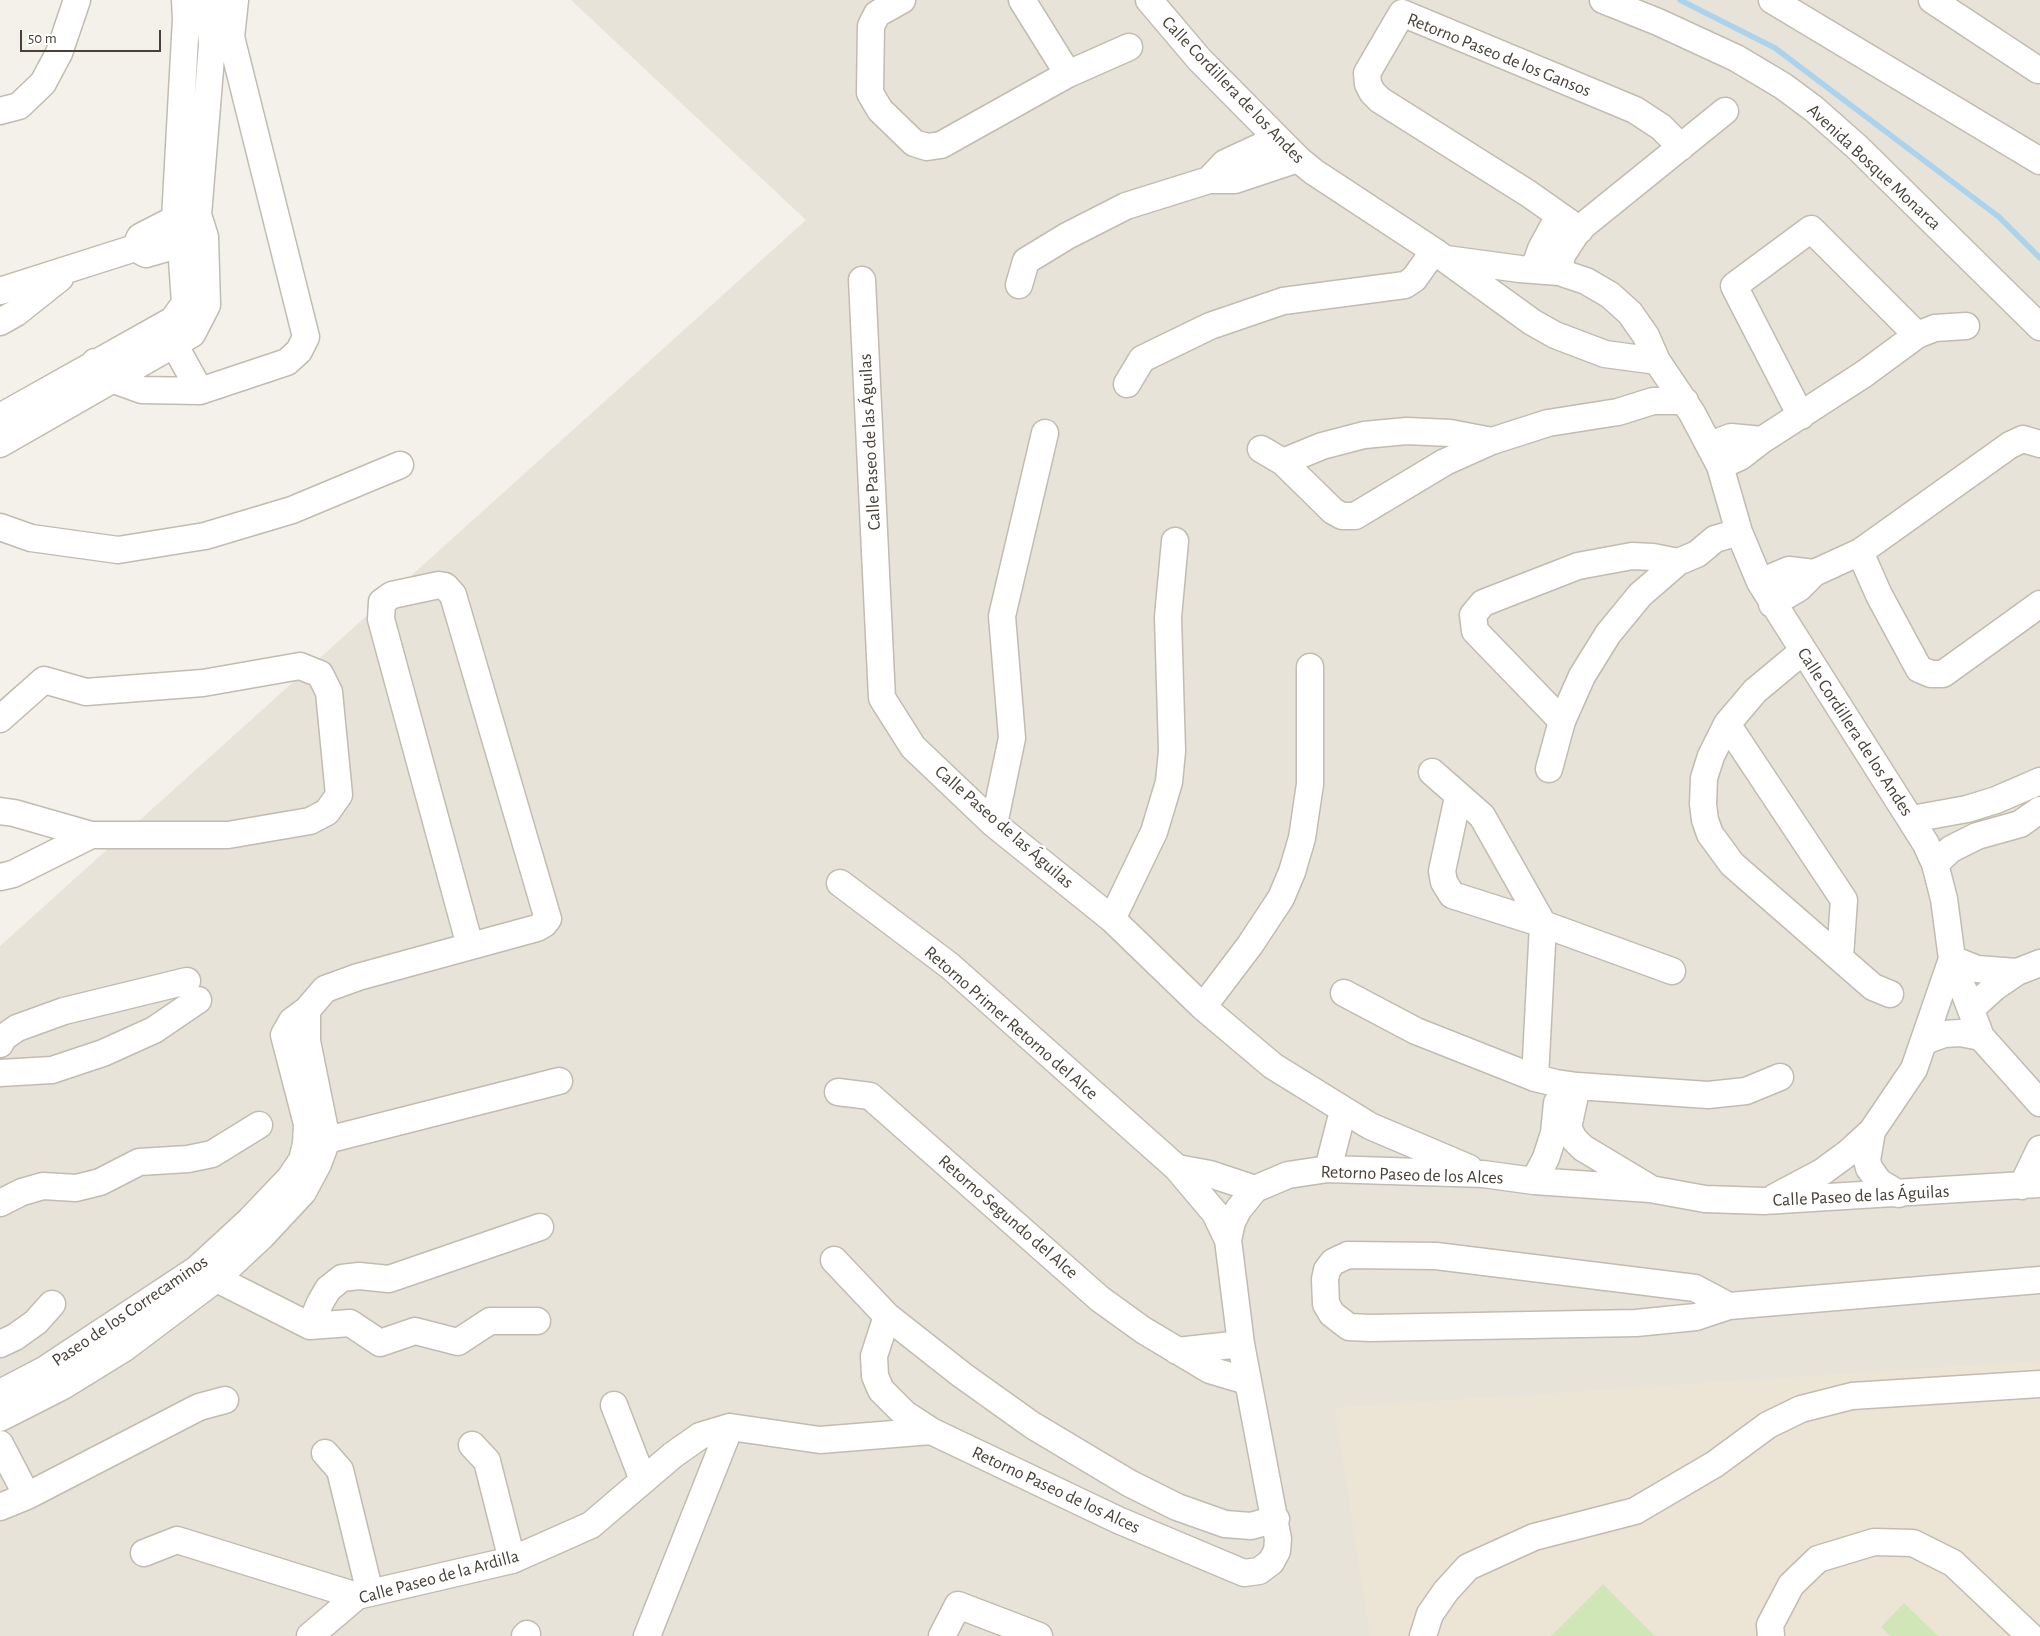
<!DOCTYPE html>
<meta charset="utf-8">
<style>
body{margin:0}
#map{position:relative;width:2040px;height:1636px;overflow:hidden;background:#f4f1ea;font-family:"Alegreya Sans",sans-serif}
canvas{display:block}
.scale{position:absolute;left:20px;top:30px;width:141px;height:22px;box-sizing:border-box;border:2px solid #484139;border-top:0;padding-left:6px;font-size:15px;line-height:18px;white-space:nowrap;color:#484139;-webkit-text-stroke:4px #fff;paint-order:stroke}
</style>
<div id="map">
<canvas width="2040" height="1636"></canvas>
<div class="scale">50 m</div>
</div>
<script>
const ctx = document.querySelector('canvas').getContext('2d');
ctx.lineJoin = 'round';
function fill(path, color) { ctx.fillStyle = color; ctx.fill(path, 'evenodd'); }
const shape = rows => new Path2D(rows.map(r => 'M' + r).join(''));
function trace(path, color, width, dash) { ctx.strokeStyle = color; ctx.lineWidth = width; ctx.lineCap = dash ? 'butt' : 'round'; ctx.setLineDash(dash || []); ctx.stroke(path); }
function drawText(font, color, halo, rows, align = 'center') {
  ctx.font = font + ' "Alegreya Sans",sans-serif'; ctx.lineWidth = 5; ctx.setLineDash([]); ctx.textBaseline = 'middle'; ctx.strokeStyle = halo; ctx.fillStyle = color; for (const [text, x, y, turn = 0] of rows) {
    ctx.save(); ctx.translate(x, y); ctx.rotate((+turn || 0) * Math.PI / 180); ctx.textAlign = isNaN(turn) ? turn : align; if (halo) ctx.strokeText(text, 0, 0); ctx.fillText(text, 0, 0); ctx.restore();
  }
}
fill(shape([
 [571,0,2040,0,2040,1636,0,1636,0,946,806,220]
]), '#e8e3d9');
fill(shape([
 [2040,1361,2040,1636,1370,1636,1335,1408]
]), '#ece5d5');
fill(shape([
 [1603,1584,1655,1636,1551,1636],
 [1904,1603,1938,1636,1890,1636,1881,1627]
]), '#d1e6b6');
trace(shape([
 [1680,0,1775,48,1999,217,2040,258]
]), '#abd3ed', 5.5);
const minor = shape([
 [902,0,877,14,871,26,870,93,880,110,914,143,927,147,941,145,1068,74,1129,47],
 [1022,0,1068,74],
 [1149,0,1199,59,1298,159,1314,172,1434,251,1532,322,1555,335,1605,354,1657,361],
 [1603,0,1658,22,1736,58,1783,86,1814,109,1857,147,2040,327],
 [1772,0,2040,161],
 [1932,0,2038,70],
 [0,111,19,106,43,83,59,53,77,0],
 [1209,180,1225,163,1277,139],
 [1580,230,1529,194,1380,100,1372,92,1368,84,1367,73,1402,13,1635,110,1661,127,1681,147],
 [135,248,146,254,198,239],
 [1446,259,1520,269,1559,272,1586,281,1610,295,1630,313,1646,336,1657,361,1692,413,1720,466,1739,532,1760,582,1926,844,1935,864,1944,899,1952,959,1981,1037,2040,1103],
 [1534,269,1541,249,1559,216],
 [1559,272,1562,255,1579,229,1725,111],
 [862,280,882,698,913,747,994,824,1112,919,1203,1007,1273,1066,1370,1126,1469,1168],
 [1019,285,1026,261,1067,236,1126,206,1209,180,1235,180,1298,159],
 [0,291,135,248,140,237,175,219,191,216],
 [0,322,16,313,60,278],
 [165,328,200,391],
 [95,362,114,380,142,390,200,391,287,362,299,351,306,337,231,37,235,0],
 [1127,384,1142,359,1210,326,1283,301,1405,285,1414,279,1434,251],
 [1801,416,1734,286,1811,229,1917,335],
 [0,417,173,320,185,303,181,245,175,219,186,19,185,0],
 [0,444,192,334,207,305,205,237,198,215,212,45,209,0],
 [1710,445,1731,437,1762,440],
 [1261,449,1283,462,1333,511,1342,516,1355,516,1445,462,1492,441,1548,423,1618,412,1653,401,1685,401],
 [1283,462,1322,446,1364,435,1407,431,1450,433,1492,441],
 [1720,466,1740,457,1762,440,1864,374,1917,335,1935,328,1966,326],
 [0,527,31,538,118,550,205,536,292,510,400,465],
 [1860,552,1879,595,1919,669,1931,674,1943,674,2040,604],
 [1760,582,1789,570,1814,573],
 [1772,604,1799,588,1814,573,1860,552,2010,445,2023,439,2040,444],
 [1803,651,1755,691,1727,724,1711,756,1704,778,1703,804,1705,820,1710,834,1732,864,1873,987,1890,994],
 [0,719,44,680,86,692,203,683,300,666,320,674,329,692,339,795,327,812,310,821,228,835,91,835,13,874,0,877],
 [1562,721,1475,631,1473,615,1483,603,1578,566,1632,556,1653,557,1678,562],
 [1727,724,1844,900,1840,957],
 [1549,769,1562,721,1582,676,1608,634,1640,595,1678,562,1697,554,1715,539,1739,532],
 [1432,772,1482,816,1543,924,1535,1078],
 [1458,797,1442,871,1444,882,1452,895,1543,924,1672,971],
 [0,811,14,813,91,835],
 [1912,819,1967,809,1996,800,2040,781],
 [994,824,1012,738,1002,616,1045,433],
 [1935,864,1951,849,1977,836,2020,824,2040,810],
 [840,883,950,966,1177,1168,1215,1213,1228,1240],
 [1112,919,1154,832,1169,782,1172,751,1168,617,1175,541],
 [1952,959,1977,969,2017,972],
 [1344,993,1416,1031,1535,1078,1556,1083,1577,1086,1708,1095,1746,1091,1780,1077],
 [1203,1007,1250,945,1281,898,1292,872,1302,838,1310,784,1310,667],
 [1972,1008,1995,987,2017,972,2040,963],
 [1925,1041,1944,1034,1960,1033,1981,1037],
 [0,1044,4,1037,17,1028,64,1011,187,981],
 [0,1073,52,1070,103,1053,154,1030,198,1000],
 [1577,1086,1568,1128,1574,1139,1583,1148,1648,1187],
 [838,1092,870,1096,1100,1299,1143,1330,1210,1370,1247,1381],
 [1872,1131,1867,1160,1869,1168,1879,1182,1899,1194],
 [327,1140,559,1081],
 [1177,1168,1210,1174,1255,1189],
 [1328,1169,1343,1111],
 [1534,1181,1546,1158,1554,1133,1557,1103],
 [2022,1186,2040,1149],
 [1775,1197,1822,1172,1848,1153,1872,1131,1914,1069,1952,959],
 [0,1203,22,1192,43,1186,76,1188,100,1182,139,1162,188,1159,212,1154,259,1125],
 [834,1260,887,1316,962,1375,1032,1425,1129,1483,1177,1507,1225,1524,1251,1526,1276,1519],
 [201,1271,310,1326,350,1323,380,1343,415,1331,458,1342,490,1321,537,1321],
 [1729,1306,1695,1288,1436,1256,1348,1255,1333,1262,1327,1270,1325,1279,1326,1304,1332,1314,1349,1327,1370,1328,1636,1323,1696,1317,1729,1306,2040,1280],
 [887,1316,874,1356,875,1376,881,1390,905,1414,931,1431,1118,1520,1244,1573,1259,1571,1271,1562,1277,1551,1278,1539,1241,1344,1228,1240,1232,1222,1238,1210,1255,1189,1288,1175,1328,1169,1483,1174,1534,1181,1650,1189,1705,1199,1764,1201,2040,1184],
 [310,1326,320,1303,328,1289,342,1278,359,1276,389,1279,540,1227],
 [0,1344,15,1337,36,1322,52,1304],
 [1177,1351,1241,1344],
 [0,1393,44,1370,197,1269,249,1221,290,1178,302,1160,306,1144,307,1124,284,1035,292,1021,307,1010,325,989,358,977,537,928,544,924,548,919,453,595,445,586,439,585,392,595,382,602,381,619,470,946],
 [614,1405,643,1480],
 [0,1418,63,1386,123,1349,216,1279,262,1236,303,1192,318,1164,327,1140,307,1041,307,1010],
 [0,1444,27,1496],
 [472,1445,487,1461,512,1560],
 [325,1453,340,1470,370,1593],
 [0,1507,27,1496,199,1407,225,1400],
 [144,1553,177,1540,357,1596],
 [310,1636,357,1596,512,1560,591,1525,673,1455,700,1436,730,1427,820,1440,931,1431],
 [525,1636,527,1634],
 [647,1636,730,1427],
 [942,1636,958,1605,1039,1636],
 [1423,1636,1430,1614,1446,1591,1468,1567,1534,1537,1635,1511,1715,1464,1768,1425,1801,1409,1852,1396,2040,1384],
 [1771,1636,1770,1625,1791,1585,1818,1559,1874,1542,1913,1543,1953,1563,2030,1636]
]);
trace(minor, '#c2bbb0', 29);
trace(minor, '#fff', 26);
drawText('18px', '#484139', '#fff', [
 ["Retorno Paseo de los Gansos",1499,55,22],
 ["Calle Cordillera de los Andes",1233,90,46],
 ["Avenida Bosque Monarca",1874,167,43],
 ["Calle Paseo de las Águilas",870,442,-93],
 ["Calle Cordillera de los Andes",1855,732,57],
 ["Calle Paseo de las Águilas",1004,827,41],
 ["Retorno Primer Retorno del Alce",1011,1023,41],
 ["Retorno Paseo de los Alces",1412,1175,2],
 ["Calle Paseo de las Águilas",1861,1196,-3],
 ["Retorno Segundo del Alce",1008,1217,41],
 ["Paseo de los Correcaminos",130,1311,-34],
 ["Retorno Paseo de los Alces",1056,1490,25],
 ["Calle Paseo de la Ardilla",439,1577,-15]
]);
</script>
